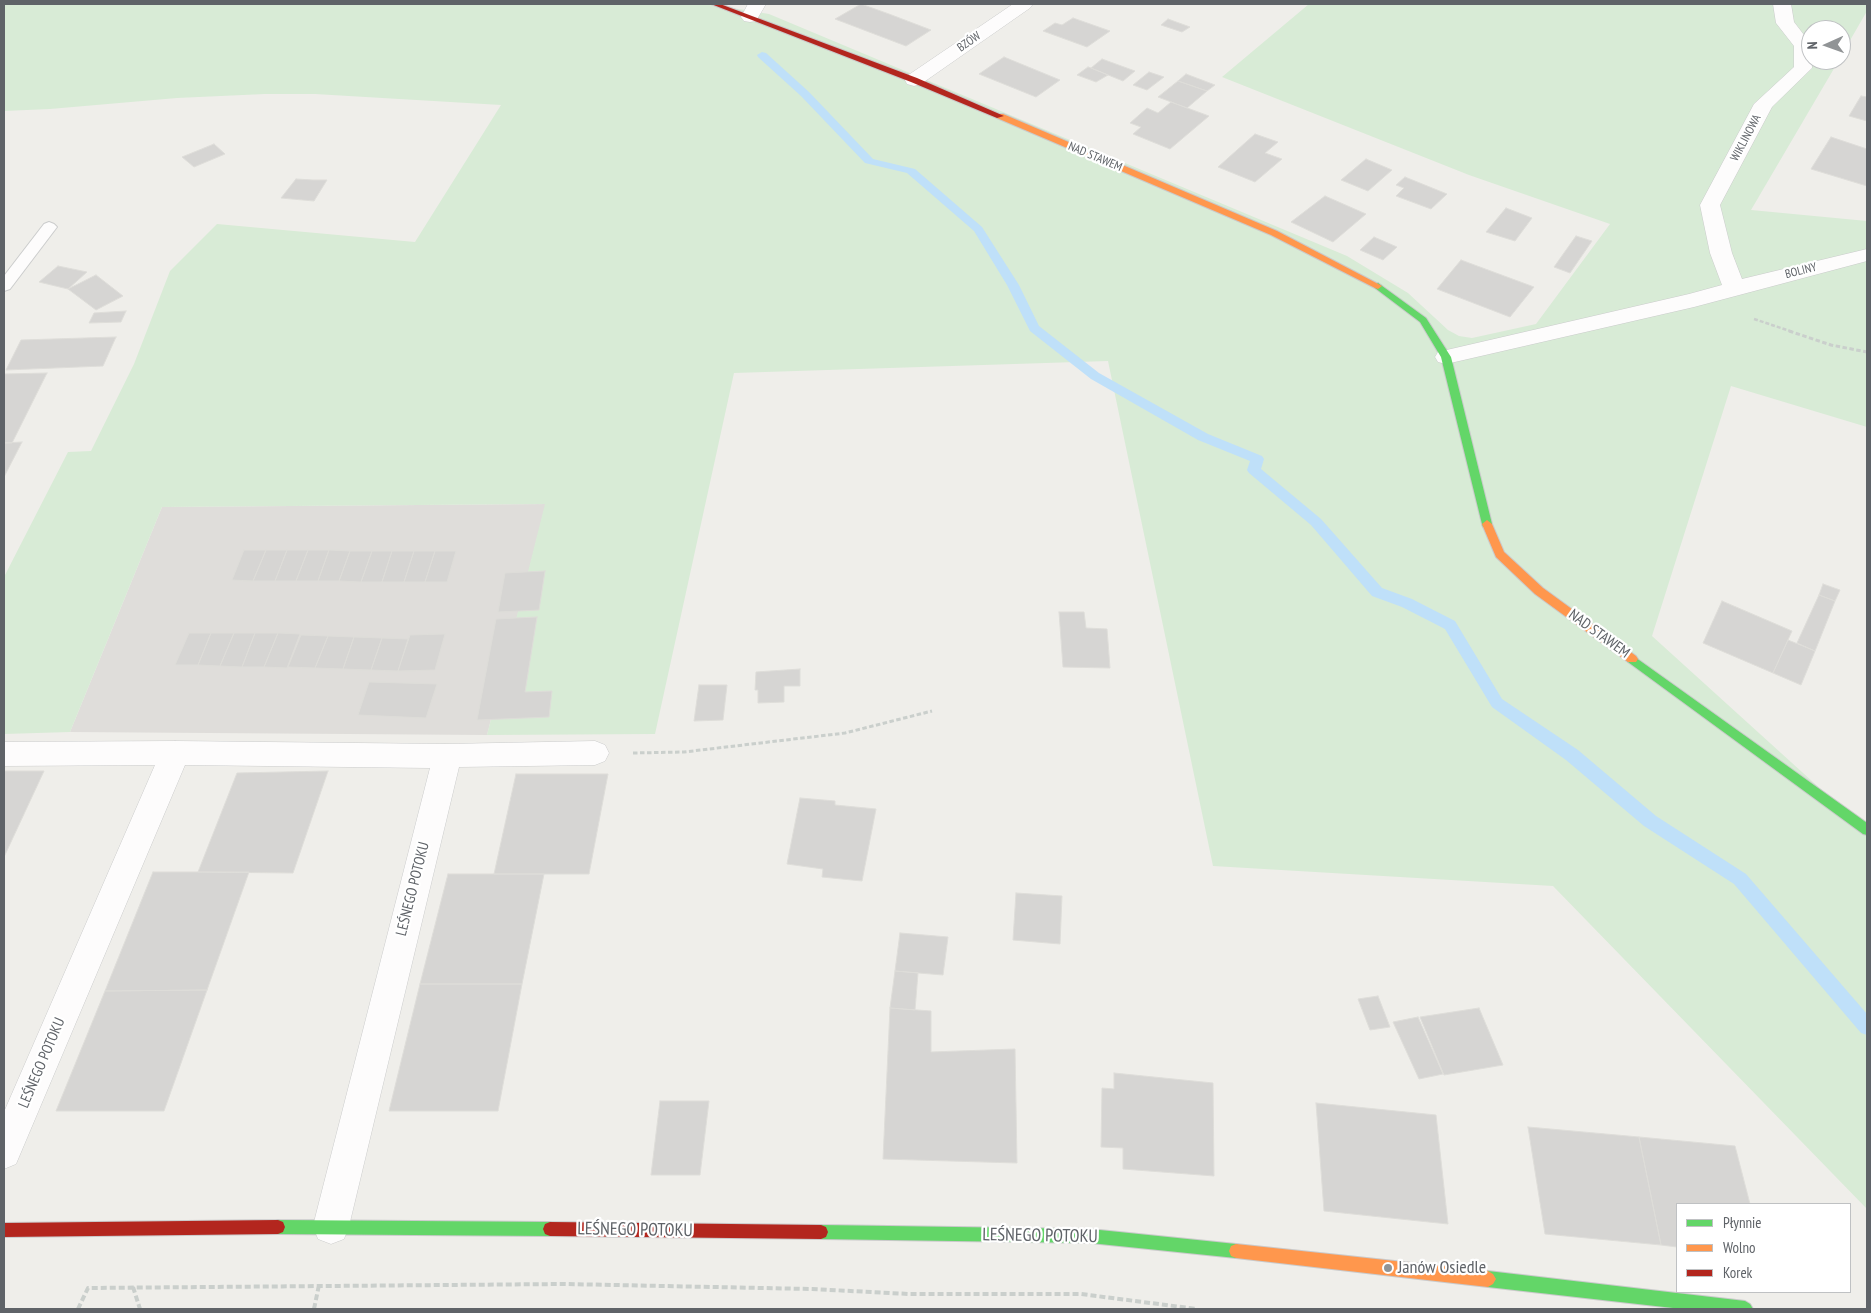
<!DOCTYPE html>
<meta charset="utf-8">
<style>
body{margin:0}
#map{position:relative;width:1871px;height:1313px;overflow:hidden;background:#efeeea;font-family:"PT Sans Narrow",sans-serif}
canvas{display:block}
.frame{position:absolute;inset:0;border:5px solid #5f6368;pointer-events:none}
.legend{position:absolute;left:1676px;top:1203px;width:175px;height:90px;box-sizing:border-box;background:#fff;border:1px solid #bfc1c3;margin:0;padding:6px 9px;list-style:none;font-size:15px;color:#5f6368}
.legend li{display:flex;align-items:center;gap:10px;height:25px}
.legend b{width:25px;border:1px solid #bfc1c3}
.north{position:absolute;left:1801px;top:20px;width:50px;height:50px;box-sizing:border-box;background:#fff;border:1px solid #bfc1c3;border-radius:50%;rotate:268deg;font-size:14px;font-weight:700;line-height:20px;text-align:center;color:#5f6368}
.north::after{content:'';display:block;margin:auto;width:18px;height:22px;background:#919496;clip-path:polygon(50% 0,100% 100%,50% 72%,0 100%)}
</style>
<div id="map">
<canvas width="1871" height="1313"></canvas>
<div class="frame"></div>
<ul class="legend">
<li><b style="height:6px;background:#63d668"></b>Płynnie</li>
<li><b style="height:6px;background:#ff974d"></b>Wolno</li>
<li><b style="height:6px;background:#b3261e"></b>Korek</li>
</ul>
<div class="north">N</div>
</div>
<script>
const ctx = document.querySelector('canvas').getContext('2d');
ctx.lineJoin = 'round';
function fill(path, color) { ctx.fillStyle = color; ctx.fill(path, 'evenodd'); }
const shape = rows => new Path2D(rows.map(r => 'M' + r).join(''));
function trace(path, color, width, dash) { ctx.strokeStyle = color; ctx.lineWidth = width; ctx.lineCap = dash ? 'butt' : 'round'; ctx.setLineDash(dash || []); ctx.stroke(path); }
function drawText(font, color, halo, rows, align = 'center') {
  ctx.font = font + ' "PT Sans Narrow",sans-serif'; ctx.lineWidth = 4.5; ctx.setLineDash([]); ctx.textBaseline = 'middle'; ctx.strokeStyle = halo; ctx.fillStyle = color; for (const [text, x, y, turn = 0] of rows) {
    ctx.save(); ctx.translate(x, y); ctx.rotate((+turn || 0) * Math.PI / 180); ctx.textAlign = isNaN(turn) ? turn : align; if (halo) ctx.strokeText(text, 0, 0); ctx.fillText(text, 0, 0); ctx.restore();
  }
}
fill(shape([
 [546,504,487,735,70,732,162,507]
]), '#dfddda');
fill(shape([
 [4,4,708,4,769,14,1347,256,1408,293,1448,330,1459,336,1472,338,1536,324,1610,224,1469,175,1222,77,1309,4,1867,4,1867,11,1841,56,1841,30,1811,30,1811,60,1839,60,1751,210,1867,221,1867,427,1731,386,1652,636,1867,831,1867,1209,1553,886,1213,866,1108,361,734,373,655,734,487,735,545,504,162,507,70,732,4,734,4,577,68,452,91,451,134,364,170,271,217,224,415,242,501,105,315,94,265,94,177,98,50,109,4,111]
]), '#d8ebd6');
fill(shape([
 [762,52,766,53,809,92,873,159,915,169,982,227,1019,285,1039,326,1099,373,1208,434,1262,456,1264,459,1261,469,1321,519,1382,588,1412,599,1455,621,1502,699,1578,750,1656,816,1746,874,1867,1014,1867,1035,1861,1033,1734,884,1644,826,1566,760,1492,707,1445,629,1402,607,1372,596,1311,525,1249,473,1247,470,1250,461,1198,440,1091,379,1030,331,1007,285,974,231,907,173,865,163,801,96,758,57,757,55,762,52]
]), '#bfe0f9');
const building = shape([
 [861,4,889,14,931,30,906,46,835,19,861,4],
 [1073,18,1110,31,1087,47,1043,31,1055,23,1062,25,1073,18],
 [1168,19,1190,27,1182,32,1161,25,1168,19],
 [1004,57,1060,80,1036,97,979,74,1004,57],
 [1102,59,1135,71,1123,81,1091,68,1102,59],
 [1088,67,1091,68,1108,75,1096,82,1077,75,1088,67],
 [1149,72,1164,77,1147,90,1133,85,1149,72],
 [1186,74,1215,85,1207,91,1178,81,1186,74],
 [1178,81,1207,91,1187,108,1158,97,1178,81],
 [1861,96,1867,97,1867,121,1849,116,1861,96],
 [1171,102,1209,116,1170,149,1133,134,1141,127,1130,123,1147,108,1158,113,1171,102],
 [1255,134,1278,142,1265,153,1282,159,1255,182,1218,167,1255,134],
 [1831,137,1867,149,1867,186,1811,169,1831,137],
 [214,144,225,154,194,167,182,157,214,144],
 [1366,159,1392,170,1368,191,1341,180,1366,159],
 [1405,177,1447,194,1431,209,1396,196,1404,188,1396,185,1405,177],
 [296,179,313,180,327,180,314,201,281,198,296,179],
 [1325,196,1366,214,1333,242,1291,222,1325,196],
 [1506,208,1532,218,1515,241,1486,232,1506,208],
 [1576,236,1592,241,1570,273,1554,267,1576,236],
 [1374,237,1397,247,1383,260,1360,250,1374,237],
 [1461,260,1534,287,1510,317,1437,289,1461,260],
 [58,266,87,272,68,289,39,282,58,266],
 [96,275,123,296,96,310,68,289,96,275],
 [126,311,121,322,89,323,94,313,126,311],
 [116,337,103,366,6,370,21,340,116,337],
 [47,373,12,443,4,443,4,374,47,373],
 [22,442,4,477,4,443,22,442],
 [244,550,266,550,253,581,232,580,244,550],
 [266,550,287,550,275,581,253,581,266,550],
 [287,550,308,550,296,581,275,581,287,550],
 [308,550,329,550,318,581,296,581,308,550],
 [329,550,350,551,339,581,318,581,329,550],
 [350,551,372,551,361,582,339,581,350,551],
 [372,551,392,551,382,582,361,582,372,551],
 [392,551,414,551,404,582,382,582,392,551],
 [414,551,435,551,425,582,404,582,414,551],
 [435,551,456,551,447,582,425,582,435,551],
 [545,571,539,610,498,612,505,573,545,571],
 [1823,584,1840,590,1835,601,1819,595,1823,584],
 [1819,595,1835,601,1815,651,1797,643,1819,595],
 [1722,601,1792,631,1773,673,1703,643,1722,601],
 [1059,612,1084,612,1086,628,1107,629,1110,668,1063,667,1059,612],
 [537,617,525,692,552,691,549,717,477,720,496,619,537,617],
 [189,633,211,633,198,665,175,665,189,633],
 [211,633,234,633,220,666,198,665,211,633],
 [234,633,255,633,242,667,220,666,234,633],
 [255,633,278,633,264,667,242,667,255,633],
 [278,633,300,634,287,668,264,667,278,633],
 [445,634,435,670,398,671,410,635,445,634],
 [301,635,328,636,315,668,288,667,301,635],
 [328,636,354,637,343,669,315,668,328,636],
 [354,637,382,638,371,670,343,669,354,637],
 [382,638,408,639,398,671,371,670,382,638],
 [1788,640,1815,651,1801,685,1773,673,1788,640],
 [800,669,800,686,784,686,784,702,758,703,758,690,755,690,756,672,800,669],
 [369,682,437,684,426,718,358,715,369,682],
 [699,685,727,685,723,720,694,721,699,685],
 [4,771,44,771,4,857,4,771],
 [328,771,293,873,198,872,237,773,328,771],
 [516,774,608,774,589,874,494,874,516,774],
 [800,798,835,801,835,805,876,809,862,881,822,877,823,869,787,864,800,798],
 [153,872,249,872,207,990,105,991,153,872],
 [448,874,544,874,522,984,420,984,448,874],
 [1016,893,1062,896,1060,944,1013,940,1016,893],
 [900,933,948,937,943,975,895,971,900,933],
 [895,971,918,973,915,1010,890,1008,895,971],
 [420,984,522,984,498,1111,389,1111,420,984],
 [207,990,164,1111,56,1111,105,991,207,990],
 [1378,996,1390,1027,1370,1030,1358,999,1378,996],
 [890,1008,931,1011,931,1052,1015,1049,1017,1163,883,1159,890,1008],
 [1479,1008,1503,1065,1444,1075,1420,1017,1479,1008],
 [1418,1017,1443,1074,1419,1079,1393,1022,1418,1017],
 [1114,1073,1213,1083,1214,1176,1123,1169,1123,1148,1101,1147,1102,1088,1114,1089,1114,1073],
 [660,1101,709,1101,700,1175,651,1175,660,1101],
 [1316,1103,1436,1115,1448,1224,1324,1211,1316,1103],
 [1528,1127,1639,1137,1661,1245,1545,1234,1528,1127],
 [1639,1137,1735,1146,1750,1204,1677,1204,1677,1247,1661,1245,1639,1137]
]);
fill(building, '#d6d5d3');
trace(building, '#deddd9', 1);
const lane = shape([
 [49,222,54,224,57,227,10,289,4,291,4,276,44,224,49,222]
]);
const street = shape([
 [748,4,766,4,756,21,750,22,744,21,741,17,748,4],
 [1013,4,1033,4,1030,8,921,84,914,86,907,84,905,80,907,76,1013,4],
 [1773,4,1791,4,1794,22,1811,44,1812,68,1772,107,1720,205,1732,253,1742,279,1867,249,1867,261,1694,307,1446,364,1438,362,1435,357,1438,352,1689,294,1722,285,1710,253,1700,205,1754,104,1794,67,1794,46,1776,23,1773,4],
 [175,741,447,744,595,741,605,745,609,753,605,761,595,765,459,767,349,1226,344,1239,331,1244,318,1239,313,1226,430,768,185,765,16,1164,4,1169,4,1112,155,765,4,766,4,742,175,741]
]);
const fast = shape([
 [1378,283,1426,318,1451,357,1492,524,1491,527,1483,527,1482,524,1441,357,1420,322,1375,288,1374,286,1378,283],
 [1632,655,1867,823,1867,835,1863,834,1628,662,1626,659,1628,656,1632,655],
 [278,1220,550,1222,555,1224,557,1229,555,1234,550,1236,278,1234,273,1232,271,1227,273,1222,278,1220],
 [821,1225,1090,1229,1236,1244,1241,1246,1243,1251,1241,1256,1236,1258,1090,1243,821,1239,816,1237,814,1232,816,1227,821,1225],
 [1488,1271,1745,1301,1750,1304,1753,1309,1682,1309,1488,1287,1483,1284,1480,1279,1483,1274,1488,1271]
]);
const slow = shape([
 [997,114,1003,114,1277,231,1382,286,1378,289,1375,288,1271,235,997,118,997,114],
 [1487,520,1492,524,1504,552,1543,588,1636,656,1638,659,1636,662,1628,662,1535,594,1496,557,1482,524,1487,520],
 [1236,1244,1488,1271,1493,1274,1496,1279,1493,1284,1488,1287,1236,1258,1231,1256,1229,1251,1231,1246,1236,1244]
]);
const jam = shape([
 [711,4,720,4,917,78,1004,116,997,118,911,82,711,4],
 [278,1220,283,1222,285,1227,283,1232,278,1234,4,1237,4,1223,278,1220],
 [550,1222,821,1225,826,1227,828,1232,826,1237,821,1239,550,1236,545,1234,543,1229,545,1224,550,1222]
]);
trace(lane, '#cbcccc', 2);
trace(street, '#cbcccc', 1);
trace(fast, '#cacacb', 2);
trace(slow, '#cacacb', 2);
trace(jam, '#cacacb', 2);
trace(shape([
 [1754,319,1793,332]
]), '#cacfcc', 2.5, [4, 2]);
trace(shape([
 [1789,331,1831,345,1867,352],
 [633,753,684,752,845,733,932,711]
]), '#cacfcc', 3, [4.5, 2.5]);
trace(shape([
 [133,1287,140,1309],
 [78,1309,88,1288,565,1284,812,1289,909,1294,1081,1294,1197,1309],
 [314,1309,319,1285]
]), '#cacfcc', 4, [6, 3]);
fill(lane, '#fdfcfc');
fill(street, '#fdfcfc');
fill(fast, '#63d668');
fill(slow, '#ff974d');
fill(jam, '#b3261e');
for (const [x, y, r, color] of [
 [1388,1268,5,"#919496"]
]) { const dot = new Path2D(); dot.arc(x, y, r, 0, 2 * Math.PI); ctx.fillStyle = color; ctx.fill(dot); trace(dot, '#fff', 2); }
drawText('12px', '#5f6368', '#fff', [
 ["BZÓW",969,42,-35],
 ["WIKLINOWA",1746,138,-62],
 ["NAD STAWEM",1095,157,23],
 ["BOLINY",1801,271,-14]
]);
drawText('15px', '#5f6368', '#fff', [
 ["NAD STAWEM",1599,634,36],
 ["LEŚNEGO POTOKU",413,889,-76],
 ["LEŚNEGO POTOKU",42,1063,-67]
]);
drawText('18px', '#5f6368', '#fff', [
 ["LEŚNEGO POTOKU",635,1230,1],
 ["LEŚNEGO POTOKU",1040,1236,1]
]);
drawText('18px', '#5f6368', '#fff', [
 ["Janów Osiedle",1398,1268]
], 'left');
</script>
